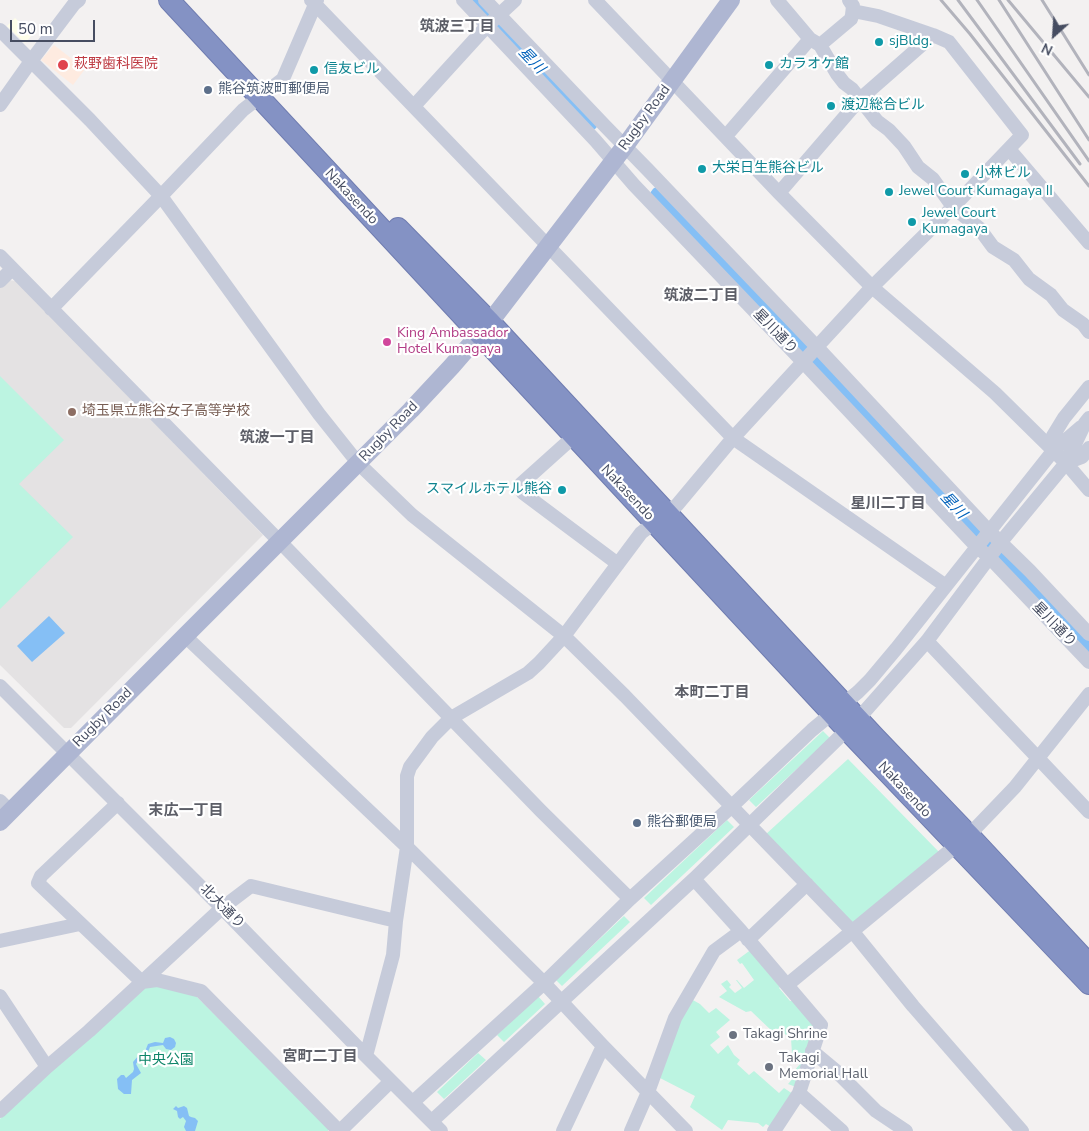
<!DOCTYPE html>
<meta charset="utf-8">
<style>
body{margin:0}
#map{position:relative;width:1089px;height:1131px;overflow:hidden;background:#f3f1f1;font-family:"Nunito Sans",sans-serif}
canvas{display:block}
.north{position:absolute;left:1029px;top:10px;width:50px;height:50px;-webkit-text-stroke:4px #fff;paint-order:stroke;rotate:206deg;font-size:14px;font-weight:700;line-height:20px;text-align:center;color:#464d61}
.north::after{content:'';display:block;margin:auto;width:18px;height:22px;background:#464d61;clip-path:polygon(50% 0,100% 100%,50% 72%,0 100%)}
.scale{position:absolute;left:10px;top:20px;width:85px;height:22px;box-sizing:border-box;border:2px solid #464d61;border-top:0;padding-left:6px;font-size:15px;line-height:18px;white-space:nowrap;color:#464d61;-webkit-text-stroke:4px #fff;paint-order:stroke}
</style>
<div id="map">
<canvas width="1089" height="1131"></canvas>
<div class="north">N</div>
<div class="scale">50 m</div>
</div>
<script>
const ctx = document.querySelector('canvas').getContext('2d');
ctx.lineJoin = 'round';
function fill(path, color) { ctx.fillStyle = color; ctx.fill(path, 'evenodd'); }
const shape = rows => new Path2D(rows.map(r => 'M' + r).join(''));
function trace(path, color, width, dash) { ctx.strokeStyle = color; ctx.lineWidth = width; ctx.lineCap = dash ? 'butt' : 'round'; ctx.setLineDash(dash || []); ctx.stroke(path); }
function drawText(font, color, halo, rows, align = 'center') {
  ctx.font = font + ' "Nunito Sans","Noto Sans JP",sans-serif'; ctx.lineWidth = 4.5; ctx.setLineDash([]); ctx.textBaseline = 'middle'; ctx.strokeStyle = halo; ctx.fillStyle = color; for (const [text, x, y, turn = 0] of rows) {
    ctx.save(); ctx.translate(x, y); ctx.rotate((+turn || 0) * Math.PI / 180); ctx.textAlign = isNaN(turn) ? turn : align; if (halo) ctx.strokeText(text, 0, 0); ctx.fillText(text, 0, 0); ctx.restore();
  }
}
fill(shape([
 [15,18,33,34,25,43,7,26]
]), '#fefeea');
fill(shape([
 [8,280,16,281,263,535,71,728,64,728,0,665,0,288]
]), '#e4e2e3');
fill(shape([
 [54,45,85,69,73,85,41,60]
]), '#feebe0');
fill(shape([
 [0,376,64,440,19,484,73,537,0,609],
 [823,731,830,738,756,807,749,800],
 [848,759,939,852,854,926,765,835],
 [727,820,734,827,651,905,644,898],
 [624,916,630,922,562,986,556,980],
 [752,949,783,984,779,988,790,1001,797,1001,817,1025,796,1087,788,1084,795,1076,792,1073,801,1063,792,1054,791,1038,780,1031,774,1033,751,1011,746,1012,719,997,727,991,721,984,727,980,731,985,729,987,735,993,742,988,736,980,737,980,744,988,754,980,742,963,740,964,737,960],
 [150,985,194,994,329,1128,328,1131,0,1131,0,1119,3,1115,145,986],
 [538,996,545,1004,504,1042,497,1035],
 [691,999,700,1004,709,1013,716,1008,730,1020,716,1032,720,1037,710,1045,718,1054,728,1045,734,1055,740,1060,737,1064,749,1075,754,1071,779,1093,784,1088,793,1094,771,1127,766,1124,763,1127,758,1123,728,1120,722,1130,690,1107,695,1096,658,1077,679,1019],
 [478,1053,486,1060,444,1099,437,1092]
]), '#bcf4e1');
fill(shape([
 [49,616,65,633,32,662,17,646],
 [170,1037,174,1039,176,1043,175,1047,171,1050,166,1049,163,1045,150,1047,146,1057,139,1059,136,1064,141,1073,132,1080,131,1094,124,1094,118,1089,117,1079,121,1075,124,1075,126,1078,133,1072,134,1069,133,1062,139,1055,144,1054,148,1044,155,1042,163,1043,165,1038],
 [176,1106,178,1108,184,1106,187,1108,189,1116,191,1117,195,1118,198,1121,195,1131,186,1131,184,1127,186,1121,183,1117,180,1119,178,1117,177,1111,173,1109]
]), '#85bff5');
trace(shape([
 [474,0,589,121],
 [660,196,803,347],
 [817,362,1089,649]
]), '#85bff5', 20);
const highway = shape([
 [169,0,847,730,1089,984],
 [398,228,490,322,874,736,969,835,1089,964]
]);
trace(highway, '#6f7cb0', 22);
trace(shape([
 [311,0,733,438,946,586],
 [463,0,595,140,634,185,803,362,976,546,989,557,1089,662],
 [485,0,606,127,648,170,817,347,989,531,1030,571,1089,634],
 [595,0,779,193,872,287,995,393,1066,463,1089,490],
 [777,0,810,39,820,45,837,74,844,83,852,89,877,121,889,130,904,146,918,167,933,179,953,207,979,228,993,247,1014,260,1029,279,1051,295,1063,310,1083,324,1089,332],
 [0,30,90,120,161,196,319,414,358,463,412,515,564,636,625,696,853,932,913,1006,1022,1131],
 [820,45,851,19,852,15,853,6,849,0],
 [0,105,31,61,74,4,79,0],
 [414,106,487,26,515,0],
 [726,136,810,39],
 [1009,149,1089,243],
 [779,193,860,99,933,35,878,16,853,11],
 [0,256,289,551,541,811,630,899],
 [0,281,12,269],
 [51,309,161,196,243,110,283,79,317,0],
 [580,431,521,484,523,493,618,564],
 [1053,451,1053,436,1064,418,1089,387],
 [1066,463,1082,457,1089,448],
 [185,636,407,847,544,983,603,1046,686,1131],
 [927,641,1089,812],
 [0,686,222,908,366,1056,441,1131],
 [0,801,10,811],
 [118,803,41,876,38,883,142,982,157,980,201,991,339,1131],
 [694,879,741,931,821,1025,799,1093,774,1131],
 [748,940,807,884],
 [0,941,80,924],
 [787,985,969,835,1015,787,1089,694],
 [0,996,47,1067],
 [812,1051,836,1071,876,1111,906,1131],
 [366,1056,393,955,396,921,407,847,407,776,410,767,432,737,451,718,528,673,539,663,564,636,641,533,677,505,733,438,872,287,953,207,1022,135,949,42,933,35],
 [799,1093,842,1131],
 [413,1102,544,983,630,899,732,806,812,730,858,692,870,680,896,649,1053,451,1081,427],
 [0,1111,47,1067,89,1031,222,908,251,886,396,921],
 [432,1121,694,879,858,719,927,641,1000,543,1066,463,1085,423,1089,418],
 [340,1131,391,1081],
 [563,1131,603,1046],
 [631,1131,648,1092,675,1018,714,951,741,931]
]), '#c6cbda', 14);
trace(shape([
 [0,822,185,636,411,410,452,366,490,322,625,146,731,0]
]), '#aeb6d2', 18);
trace(highway, '#8492c4', 20);
trace(shape([
 [941,0,970,34,1089,186],
 [958,0,1080,164],
 [977,0,1089,161],
 [999,0,1089,140],
 [1008,0,1089,97],
 [1042,0,1089,75]
]), '#b2b3bc', 3);
for (const [x, y, r, color] of [
 [879,42,5,"#0f9aa8"],
 [63,65,6,"#e0444e"],
 [769,65,5,"#0f9aa8"],
 [314,70,5,"#0f9aa8"],
 [208,90,5,"#5c6f8a"],
 [831,106,5,"#0f9aa8"],
 [702,169,5,"#0f9aa8"],
 [965,174,5,"#0f9aa8"],
 [889,192,5,"#0f9aa8"],
 [912,222,5,"#0f9aa8"],
 [387,342,5,"#d1479c"],
 [72,412,5,"#8d6e63"],
 [562,490,5,"#0f9aa8"],
 [637,823,5,"#5c6f8a"],
 [733,1035,5,"#6b7280"],
 [769,1067,5,"#6b7280"]
]) { const dot = new Path2D(); dot.arc(x, y, r, 0, 2 * Math.PI); ctx.fillStyle = color; ctx.fill(dot); trace(dot, '#fff', 2); }
drawText('14px', '#0d838f', '#fff', [
 ["sjBldg.",889,42],
 ["カラオケ館",779,65],
 ["信友ビル",324,70],
 ["渡辺総合ビル",841,106],
 ["大栄日生熊谷ビル",712,169],
 ["小林ビル",975,174],
 ["Jewel Court Kumagaya II",899,192],
 ["Jewel Court",922,214],
 ["Kumagaya",922,230],
 ["スマイルホテル熊谷",552,490,"right"]
], 'left');
drawText('14px', '#be3a42', '#fff', [
 ["萩野歯科医院",74,65]
], 'left');
drawText('14px', '#4e5e75', '#fff', [
 ["熊谷筑波町郵便局",218,90],
 ["熊谷郵便局",647,823]
], 'left');
drawText('14px', '#464d61', '#fff', [
 ["Rugby Road",645,118,-54],
 ["Nakasendo",351,197,47],
 ["星川通り",775,332,46],
 ["Rugby Road",389,432,-46],
 ["Nakasendo",627,493,47],
 ["星川通り",1054,625,46],
 ["Rugby Road",103,718,-45],
 ["Nakasendo",904,790,47],
 ["北大通り",222,907,45]
]);
drawText('14px', '#b23c85', '#fff', [
 ["King Ambassador",397,334],
 ["Hotel Kumagaya",397,350]
], 'left');
drawText('14px', '#785e54', '#fff', [
 ["埼玉県立熊谷女子高等学校",82,412]
], 'left');
drawText('14px', '#5b616d', '#fff', [
 ["Takagi Shrine",743,1035],
 ["Takagi",779,1059],
 ["Memorial Hall",779,1075]
], 'left');
drawText('14px', '#0e8569', '#fff', [
 ["中央公園",166,1061]
]);
drawText('bold 15px', '#5c5e67', '#fff', [
 ["筑波三丁目",457,27],
 ["筑波二丁目",701,296],
 ["筑波一丁目",277,438],
 ["星川二丁目",888,504],
 ["本町二丁目",712,693],
 ["末広一丁目",186,811],
 ["宮町二丁目",320,1057]
]);
drawText('italic 15px', '#0061ba', '#fff', [
 ["星川",531,61,46],
 ["星川",953,506,47]
]);
</script>
